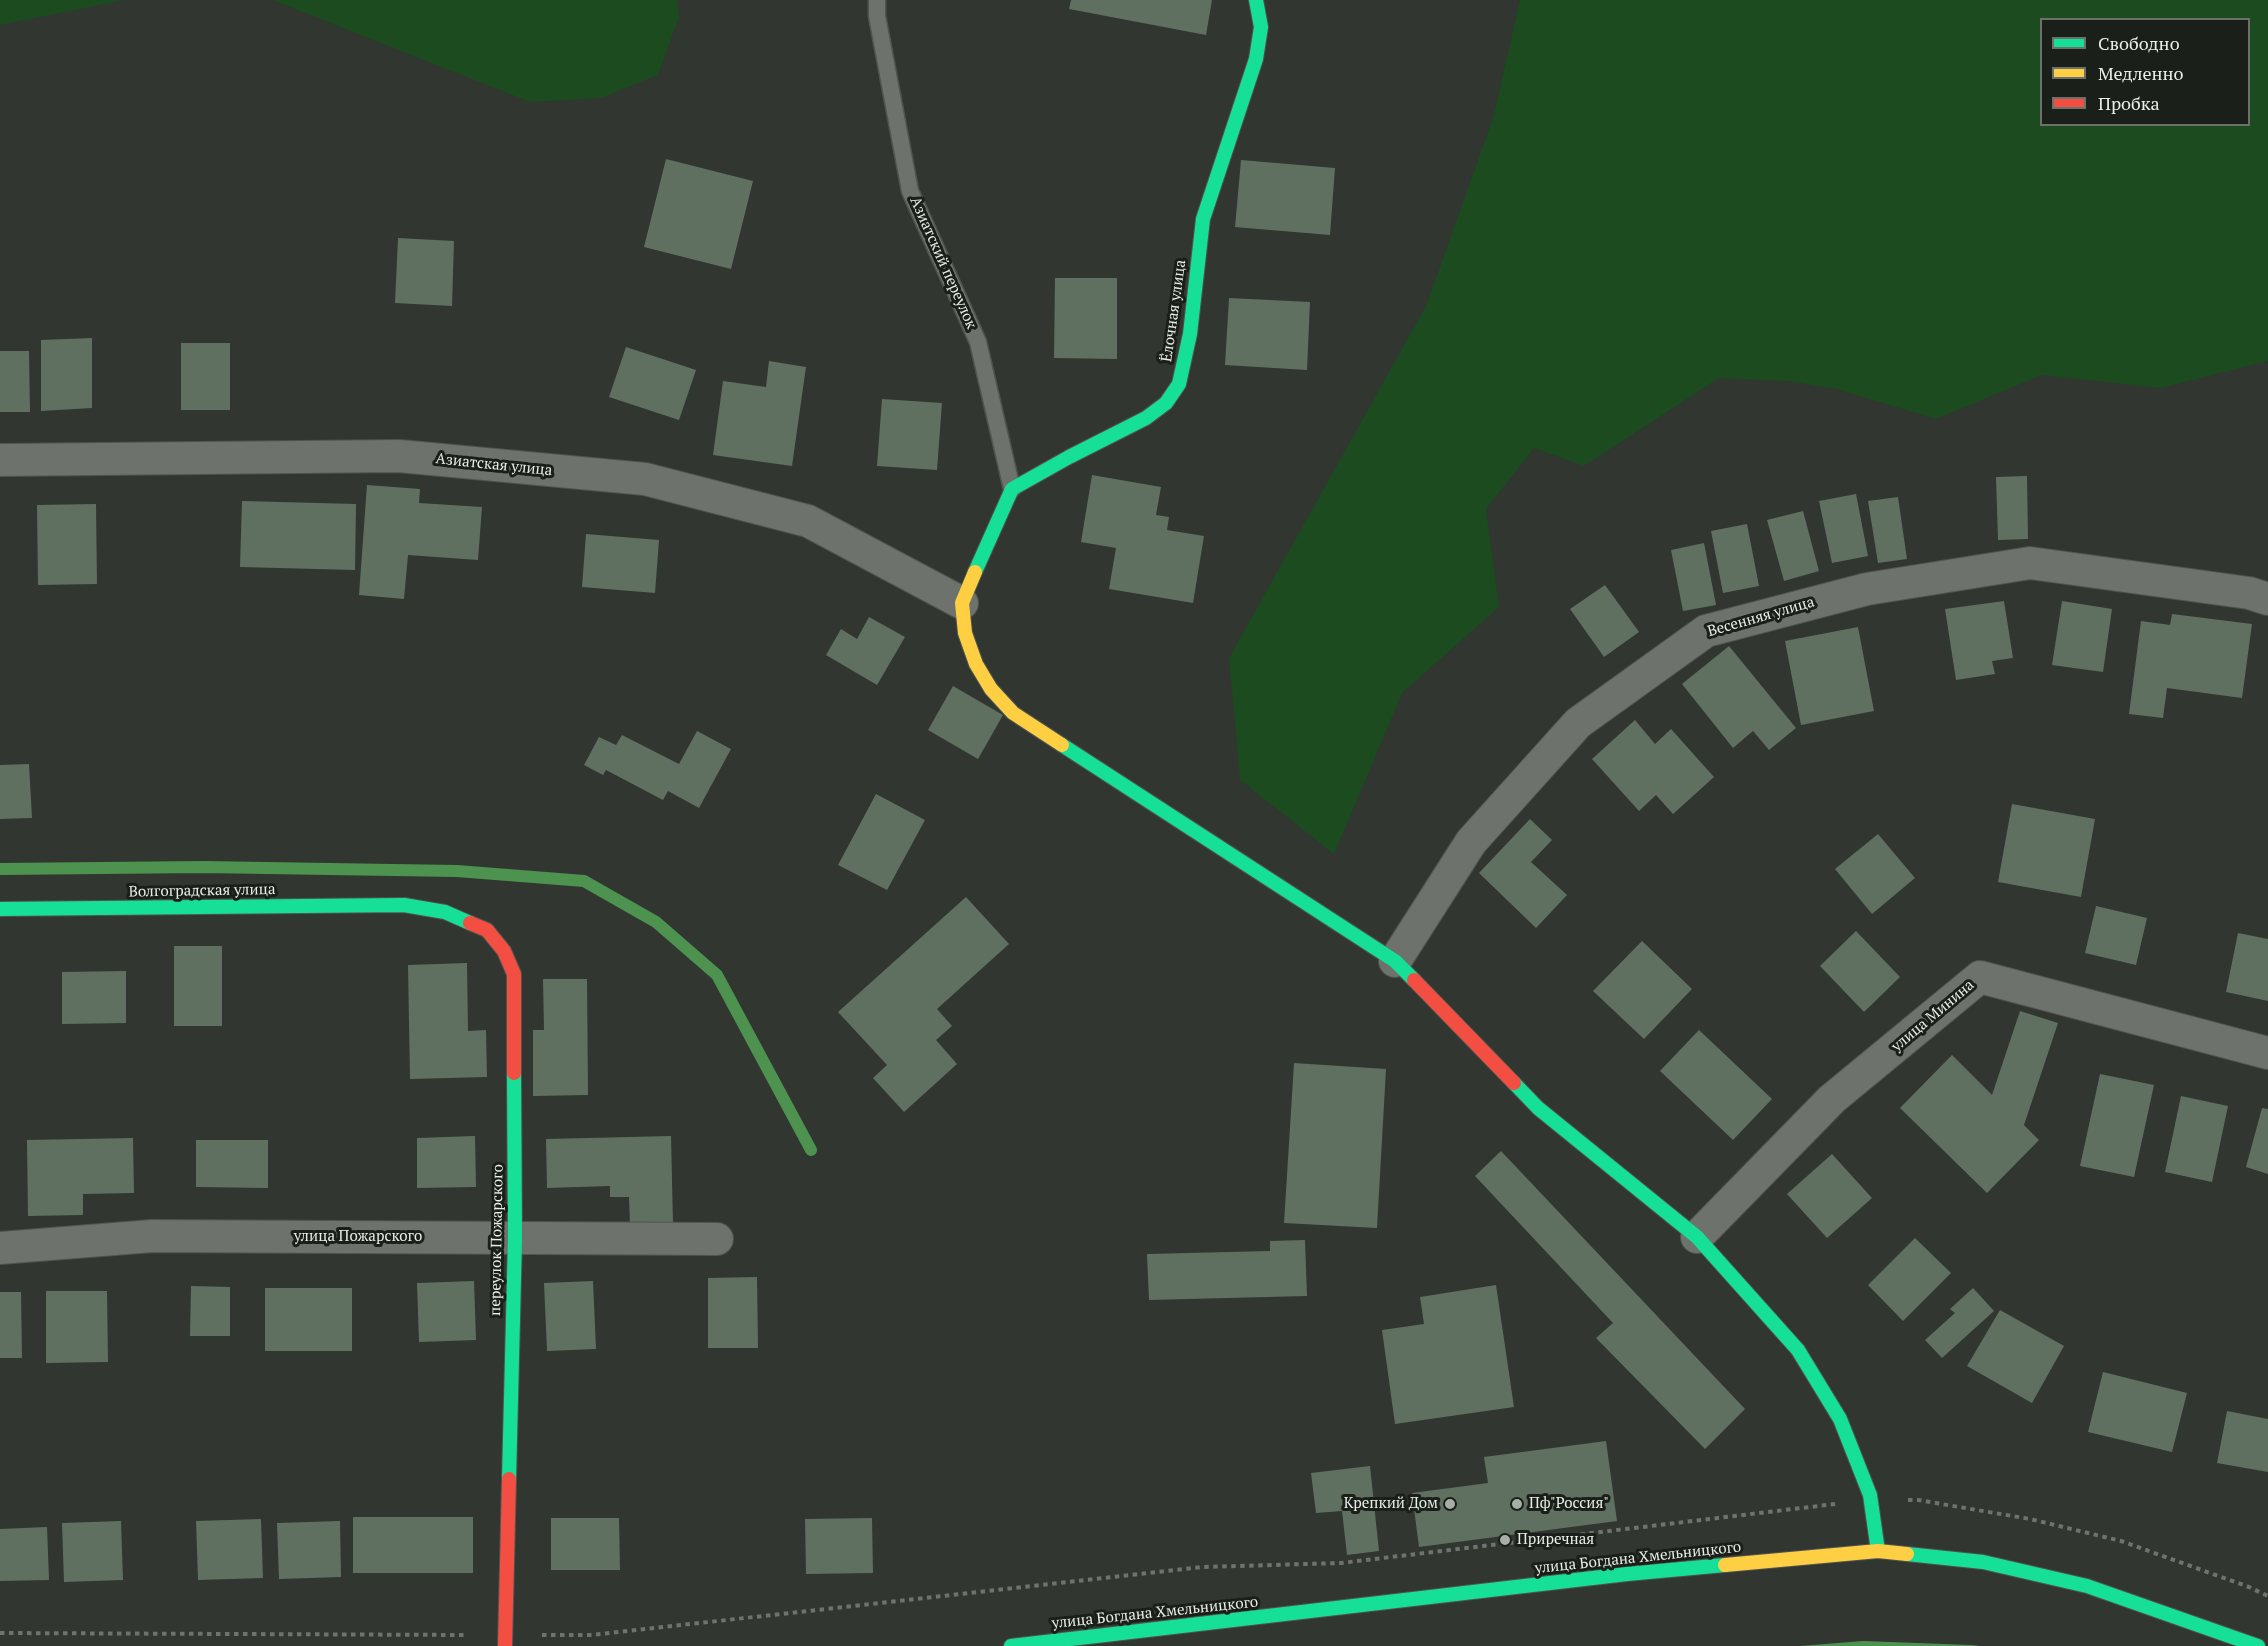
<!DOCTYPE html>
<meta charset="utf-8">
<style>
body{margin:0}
#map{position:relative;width:2268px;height:1646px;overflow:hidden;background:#313631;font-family:"PT Serif",serif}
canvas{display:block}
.legend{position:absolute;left:2040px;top:18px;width:210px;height:108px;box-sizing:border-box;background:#1a1f19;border:2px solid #6c726b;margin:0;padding:8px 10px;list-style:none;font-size:18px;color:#e7efe7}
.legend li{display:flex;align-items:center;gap:12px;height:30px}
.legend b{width:30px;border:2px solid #6c726b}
</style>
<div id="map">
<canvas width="2268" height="1646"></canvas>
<ul class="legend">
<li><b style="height:8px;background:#16e098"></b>Свободно</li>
<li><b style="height:8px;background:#ffcf43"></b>Медленно</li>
<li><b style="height:8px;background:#f24e42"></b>Пробка</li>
</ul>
</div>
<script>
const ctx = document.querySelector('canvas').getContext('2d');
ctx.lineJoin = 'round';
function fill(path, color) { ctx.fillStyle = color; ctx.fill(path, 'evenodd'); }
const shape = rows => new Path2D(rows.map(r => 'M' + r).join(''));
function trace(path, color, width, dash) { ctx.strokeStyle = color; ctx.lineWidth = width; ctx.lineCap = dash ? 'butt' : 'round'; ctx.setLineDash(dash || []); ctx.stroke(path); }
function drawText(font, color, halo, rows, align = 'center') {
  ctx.font = font + ' "PT Serif",serif'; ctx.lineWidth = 6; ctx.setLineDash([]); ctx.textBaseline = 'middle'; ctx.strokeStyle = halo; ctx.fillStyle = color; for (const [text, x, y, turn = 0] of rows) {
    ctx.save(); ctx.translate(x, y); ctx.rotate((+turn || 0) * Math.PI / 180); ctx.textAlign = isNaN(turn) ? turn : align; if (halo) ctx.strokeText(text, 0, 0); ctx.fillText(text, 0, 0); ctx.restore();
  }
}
fill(shape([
 [0,0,125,0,0,25],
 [272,0,677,0,679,17,658,75,601,98,530,102],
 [1520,0,2268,0,2268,361,2161,388,2042,375,1936,419,1836,389,1788,381,1719,378,1584,466,1534,448,1486,509,1499,607,1402,693,1334,854,1240,780,1229,658,1426,306,1493,118],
 [2042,20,2248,20,2248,124,2042,124]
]), '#1b4b1e');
fill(shape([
 [1863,1641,1971,1645,1980,1646,1800,1646]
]), '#4d924f');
trace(shape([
 [0,869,203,867,457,871,584,881,656,922,717,975,811,1150]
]), '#4d924f', 12);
fill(shape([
 [1071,0,1212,0,1206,35,1069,9],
 [666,159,753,181,731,269,644,247],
 [1241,160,1335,168,1330,235,1235,227],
 [398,238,454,241,452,306,395,303],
 [1055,278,1117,278,1117,359,1054,358],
 [1229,298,1310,302,1307,370,1225,365],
 [92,338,92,408,41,411,41,340],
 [181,343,230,343,230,410,181,410],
 [626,347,696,370,679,420,609,397],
 [0,351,29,351,30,412,0,412],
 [769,361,806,367,792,466,713,455,723,381,766,387],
 [882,399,942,403,937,470,877,466],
 [1092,475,1161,487,1156,515,1169,517,1167,530,1204,536,1193,603,1109,589,1116,548,1081,542],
 [2027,476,2028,539,1998,540,1996,477],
 [367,485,420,489,419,503,482,507,478,560,408,555,404,599,359,595],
 [1856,494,1868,556,1832,563,1819,501],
 [1898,497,1907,559,1878,563,1868,501],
 [242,501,356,504,355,570,240,567],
 [96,504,97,584,38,585,37,505],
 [1803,511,1819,571,1784,581,1767,520],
 [1747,524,1759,586,1723,593,1711,531],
 [586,534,659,540,655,593,582,587],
 [1704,543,1716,605,1683,611,1671,550],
 [1605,585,1639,632,1604,657,1570,609],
 [2004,601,2013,658,1992,661,1995,674,1956,680,1945,609],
 [2062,601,2112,609,2103,672,2052,665],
 [2172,614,2252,624,2242,698,2167,688,2163,718,2129,714,2141,621,2170,625],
 [869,617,905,637,877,685,826,655,841,629,857,639],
 [1858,627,1874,711,1801,725,1785,641],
 [1729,646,1796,728,1769,750,1753,731,1733,748,1682,684],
 [953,686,1003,715,978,759,928,730],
 [1635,720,1655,744,1671,729,1714,777,1673,814,1656,795,1639,811,1592,759],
 [697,731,731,749,699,808,668,791,663,800,606,770,603,775,584,765,599,737,616,745,622,735,679,764],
 [29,764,32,818,0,819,0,765],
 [876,794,925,820,887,890,838,865],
 [2012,804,2095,819,2081,897,1998,882],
 [1530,819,1552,840,1531,862,1567,895,1536,928,1479,873],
 [1878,834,1915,878,1872,914,1835,869],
 [966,897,1009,944,937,1009,952,1026,936,1040,957,1064,904,1112,873,1078,887,1065,838,1012],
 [2096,906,2147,918,2136,965,2085,953],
 [1856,931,1900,977,1864,1012,1820,966],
 [2238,933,2268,939,2268,1001,2226,992],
 [1642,941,1692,989,1644,1039,1593,991],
 [174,946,222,946,222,1026,174,1026],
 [467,963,468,1031,486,1030,487,1077,410,1079,408,965],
 [126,971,126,1023,62,1024,62,972],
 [543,979,587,979,588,1095,533,1096,533,1030,544,1030],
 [2020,1011,2058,1023,2024,1125,2039,1140,1987,1193,1900,1108,1952,1055,1992,1095],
 [1699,1030,1772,1099,1733,1140,1660,1071],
 [1294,1063,1386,1069,1377,1228,1284,1223],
 [2100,1074,2154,1085,2134,1177,2080,1166],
 [2181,1096,2228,1106,2212,1182,2165,1172],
 [2262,1108,2268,1109,2268,1174,2246,1167],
 [475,1136,476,1187,417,1188,417,1138],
 [671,1136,673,1224,630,1225,629,1197,610,1197,610,1186,547,1188,546,1139],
 [133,1138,134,1193,83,1194,83,1215,28,1216,27,1140],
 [196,1140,268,1140,268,1188,196,1187],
 [1501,1151,1745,1409,1705,1449,1596,1338,1613,1323,1475,1176],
 [1832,1154,1872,1198,1827,1238,1787,1194],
 [1915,1238,1951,1273,1903,1321,1868,1285],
 [1305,1240,1307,1296,1149,1300,1147,1254,1270,1251,1270,1241],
 [757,1277,758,1348,708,1348,708,1278],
 [474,1281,476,1340,419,1342,417,1283],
 [593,1281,596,1349,547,1351,544,1283],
 [1496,1285,1514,1407,1395,1424,1382,1330,1424,1324,1420,1297],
 [191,1286,230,1287,230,1336,190,1336],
 [265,1288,352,1288,352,1351,265,1351],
 [1973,1288,1994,1311,1942,1358,1925,1340,1955,1313,1950,1309],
 [46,1291,107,1291,108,1362,46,1363],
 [0,1292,21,1292,22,1358,0,1358],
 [2000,1310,2064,1346,2032,1403,1967,1366],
 [2103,1372,2187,1393,2172,1452,2088,1432],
 [2227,1411,2268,1419,2268,1472,2217,1463],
 [1606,1441,1617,1521,1419,1547,1412,1493,1488,1483,1484,1457],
 [1370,1466,1379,1551,1347,1555,1342,1511,1316,1513,1311,1473],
 [353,1517,473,1517,473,1573,353,1573],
 [551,1518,619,1518,620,1570,551,1570],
 [872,1518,873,1573,806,1574,805,1519],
 [261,1519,263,1578,198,1580,196,1521],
 [121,1521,123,1580,64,1582,62,1523],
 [340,1521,341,1577,279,1579,277,1523],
 [47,1527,49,1580,0,1581,0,1529]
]), '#5f7060');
const lane = shape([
 [877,0,877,16,910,191,978,342,1012,489]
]);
const street = shape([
 [0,460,399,456,645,479,808,521,962,603],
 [1395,961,1471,842,1578,723,1706,631,1867,589,2030,563,2249,593,2268,599],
 [1697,1237,1832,1099,1980,977,2268,1053],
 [0,1248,152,1236,717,1239]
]);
const fast = shape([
 [975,572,1012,489,1069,457,1146,418,1166,403,1179,384,1190,334,1203,219,1256,59,1261,27,1256,0],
 [1062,745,1395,961,1414,980],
 [0,909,404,905,445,912,470,923],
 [1514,1083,1538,1108,1697,1237,1798,1350,1840,1419,1870,1495,1878,1551],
 [509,1479,515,1238,514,1073],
 [1907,1554,1983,1562,2087,1586,2258,1646],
 [1011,1646,1627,1574,1725,1565]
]);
const slow = shape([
 [975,572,962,603,965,633,976,664,991,689,1013,713,1062,745],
 [1725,1565,1878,1551,1907,1554]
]);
const jam = shape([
 [470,923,487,930,504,951,514,974,514,1073],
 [1414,980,1514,1083],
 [505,1646,509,1479]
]);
trace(lane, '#4f544f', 19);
trace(street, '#4f544f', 34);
trace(fast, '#4f544f', 16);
trace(slow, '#4f544f', 16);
trace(jam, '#4f544f', 16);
trace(shape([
 [1908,1500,1918,1500,2030,1519,2121,1541,2249,1587,2268,1596],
 [0,1633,468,1635],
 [542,1635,592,1635,1203,1567,1341,1563,1835,1504]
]), '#6f736e', 4, [4.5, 4.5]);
trace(lane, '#6d726d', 16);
trace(street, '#6d726d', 32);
trace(fast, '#16e098', 14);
trace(slow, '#ffcf43', 14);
trace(jam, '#f24e42', 14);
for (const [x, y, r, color] of [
 [1450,1504,6,"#a7aea7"],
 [1517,1504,6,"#a7aea7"],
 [1505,1540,6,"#a7aea7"]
]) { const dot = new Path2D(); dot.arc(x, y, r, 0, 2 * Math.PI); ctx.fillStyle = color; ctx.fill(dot); trace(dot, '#1a1f19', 2); }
drawText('15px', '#e7efe7', '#1a1f19', [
 ["Азиатский переулок",943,263,66],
 ["Ёлочная улица",1174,311,-82],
 ["Азиатская улица",494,465,6],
 ["Весенняя улица",1761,617,-16],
 ["Волгоградская улица",202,891,-1],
 ["улица Минина",1933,1016,-40],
 ["улица Пожарского",358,1237],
 ["переулок Пожарского",497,1240,-89],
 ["улица Богдана Хмельницкого",1638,1558,-6],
 ["улица Богдана Хмельницкого",1155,1613,-6]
]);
drawText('15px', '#e7efe7', '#1a1f19', [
 ["Крепкий Дом",1438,1504,"right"],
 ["Пф\"Россия\"",1529,1504],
 ["Приречная",1517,1540]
], 'left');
</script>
